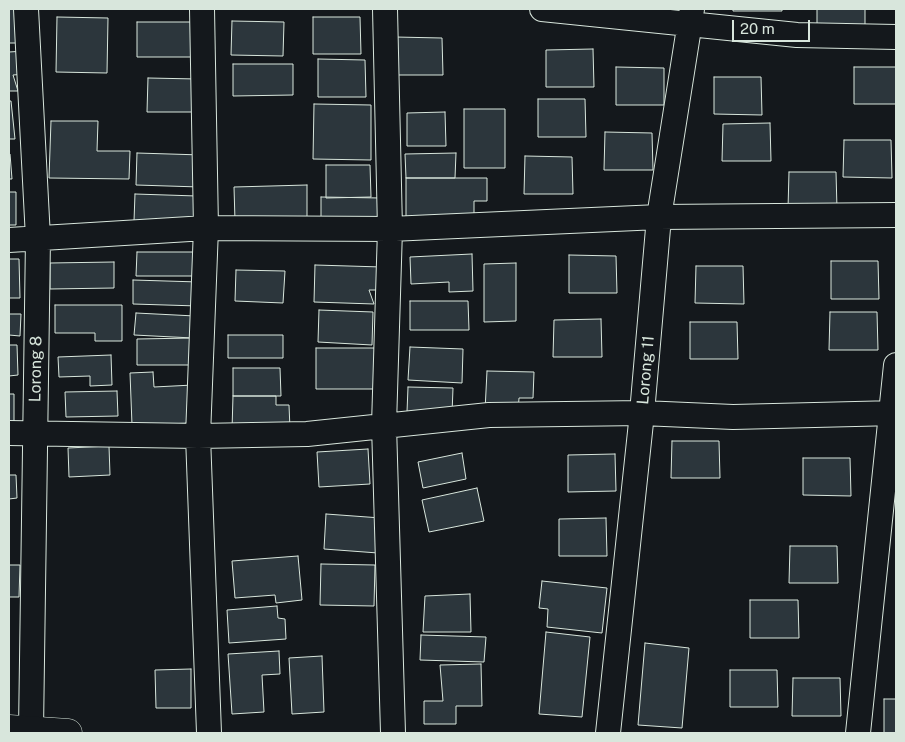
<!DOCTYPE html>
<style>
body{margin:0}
#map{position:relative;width:905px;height:742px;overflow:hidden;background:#14181c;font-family:"Public Sans",sans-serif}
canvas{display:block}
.frame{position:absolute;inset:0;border:10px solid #d8e6dc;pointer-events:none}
.scale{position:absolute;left:732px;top:20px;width:78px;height:22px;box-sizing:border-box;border:2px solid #d8e6dc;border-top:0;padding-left:6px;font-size:15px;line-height:18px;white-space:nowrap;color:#d8e6dc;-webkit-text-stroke:4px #14181c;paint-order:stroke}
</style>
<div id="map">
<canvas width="905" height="742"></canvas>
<div class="frame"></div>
<div class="scale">20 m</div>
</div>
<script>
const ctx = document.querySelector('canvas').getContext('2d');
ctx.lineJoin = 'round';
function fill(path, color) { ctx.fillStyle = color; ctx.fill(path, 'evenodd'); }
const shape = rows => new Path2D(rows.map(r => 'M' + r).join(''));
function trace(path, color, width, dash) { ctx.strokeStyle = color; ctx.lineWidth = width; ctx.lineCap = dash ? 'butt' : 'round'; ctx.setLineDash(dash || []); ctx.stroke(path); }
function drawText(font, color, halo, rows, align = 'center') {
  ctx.font = font + ' "Public Sans",sans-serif'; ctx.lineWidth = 4; ctx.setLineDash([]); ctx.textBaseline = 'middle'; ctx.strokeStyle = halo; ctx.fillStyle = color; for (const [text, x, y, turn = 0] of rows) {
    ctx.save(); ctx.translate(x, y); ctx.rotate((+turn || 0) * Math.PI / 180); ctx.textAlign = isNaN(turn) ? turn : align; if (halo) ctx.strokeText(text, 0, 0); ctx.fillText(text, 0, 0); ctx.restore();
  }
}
const building = shape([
 [9,9,16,9,18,43,9,43,9,9],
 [733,9,782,9,782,11,733,11,733,9],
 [817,9,865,9,865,30,817,30,817,9],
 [57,17,108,18,107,73,56,72,57,17],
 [313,17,360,17,361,54,313,54,313,17],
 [232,21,284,22,283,56,231,55,232,21],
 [137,22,198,22,198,57,137,57,137,22],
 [395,37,442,38,443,75,394,75,395,37],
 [593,49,594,87,546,87,546,50,593,49],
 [25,51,26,74,13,75,18,91,9,91,9,52,25,51],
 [318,59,365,60,366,97,318,97,318,59],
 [233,64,293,64,293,95,233,96,233,64],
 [616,67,664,68,664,105,616,105,616,67],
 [854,67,896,67,896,104,854,104,854,67],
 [714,77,761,77,762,115,714,114,714,77],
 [148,78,197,79,196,112,147,112,148,78],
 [538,99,585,99,586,137,538,137,538,99],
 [9,101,11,101,15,139,9,139,9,101],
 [314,104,371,105,371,160,313,159,314,104],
 [464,109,505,109,505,168,464,168,464,109],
 [445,112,446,146,407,146,407,113,445,112],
 [51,121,98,121,97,151,130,151,129,179,49,178,51,121],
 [770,123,771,161,722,161,723,124,770,123],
 [605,132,652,133,653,170,604,170,605,132],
 [844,140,891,140,892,178,843,177,844,140],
 [137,153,202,155,200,187,136,185,137,153],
 [456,153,455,178,406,178,405,154,456,153],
 [9,154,10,154,12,179,9,179,9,154],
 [525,156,572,157,573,194,524,194,525,156],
 [326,165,370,165,371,197,326,198,326,165],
 [789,172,836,172,837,209,788,209,789,172],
 [406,178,487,178,487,201,474,201,474,219,406,219,406,178],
 [307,185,307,220,235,221,234,187,307,185],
 [9,192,16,192,16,225,9,225,9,192],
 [135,194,197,196,197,222,134,221,135,194],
 [321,197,381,198,380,222,321,222,321,197],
 [137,252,199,252,199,276,136,276,137,252],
 [472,254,473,291,449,292,449,282,411,284,410,257,472,254],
 [569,255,616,256,617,293,569,293,569,255],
 [9,259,19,259,20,298,9,298,9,259],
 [831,261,878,261,879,299,831,299,831,261],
 [114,262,114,288,50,289,50,263,114,262],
 [516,263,516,321,484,322,484,264,516,263],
 [315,265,382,267,381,290,369,290,374,304,314,302,315,265],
 [696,266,743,266,744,304,695,303,696,266],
 [236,270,285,271,283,303,235,301,236,270],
 [133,280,199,282,198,306,133,304,133,280],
 [410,301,468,301,469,330,410,330,410,301],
 [55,305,122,305,122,341,95,341,95,333,55,333,55,305],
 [319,310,373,312,372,345,318,342,319,310],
 [830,312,877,312,878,350,829,350,830,312],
 [136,313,195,316,193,338,134,335,136,313],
 [9,314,21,314,20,336,9,335,9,314],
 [601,319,602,357,553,357,554,320,601,319],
 [690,322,737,322,738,359,690,359,690,322],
 [228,335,283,335,283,358,228,358,228,335],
 [193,338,194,365,137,365,137,339,193,338],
 [9,345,17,345,18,375,9,376,9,345],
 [410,347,463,349,462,383,408,380,410,347],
 [316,348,382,348,382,389,316,389,316,348],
 [111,355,112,385,90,386,90,376,59,377,58,357,111,355],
 [233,368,280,368,281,396,233,396,233,368],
 [487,371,534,372,533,398,519,398,518,413,485,411,487,371],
 [153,372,154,387,193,385,194,423,132,425,130,373,153,372],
 [408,387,453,388,452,414,407,412,408,387],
 [117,391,118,416,66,417,65,392,117,391],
 [9,394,14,394,14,423,9,423,9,394],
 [233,396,276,396,276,405,289,405,290,429,232,430,233,396],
 [672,441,719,441,720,478,671,478,672,441],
 [109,446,110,475,69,477,68,448,109,446],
 [368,449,370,484,319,487,317,452,368,449],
 [462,453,466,479,423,488,418,462,462,453],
 [615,454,616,491,568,492,568,455,615,454],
 [803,458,850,458,851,496,803,495,803,458],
 [9,475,16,475,17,498,9,499,9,475],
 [477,488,484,521,429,532,422,500,477,488],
 [326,514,381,518,378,553,324,549,326,514],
 [606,518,607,556,559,556,559,519,606,518],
 [790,546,837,546,838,583,789,583,790,546],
 [298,556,302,600,276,603,275,595,235,598,232,561,298,556],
 [321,564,375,565,374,606,320,605,321,564],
 [9,565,20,565,19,597,9,597,9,565],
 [542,581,607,588,602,633,547,627,548,609,539,608,542,581],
 [470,594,471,632,423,632,425,596,470,594],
 [750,600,798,600,799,638,750,638,750,600],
 [277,606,278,618,285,619,286,639,229,643,227,610,277,606],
 [546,632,590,637,582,717,539,714,546,632],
 [421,635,486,637,484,662,420,660,421,635],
 [645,643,689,648,682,728,638,725,645,643],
 [279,651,280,674,262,675,264,712,232,714,228,654,279,651],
 [322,656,324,712,292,714,289,658,322,656],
 [481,664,482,706,456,706,456,724,424,724,424,701,443,701,440,665,481,664],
 [191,669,191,708,156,708,155,670,191,669],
 [730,670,777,670,778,707,730,707,730,670],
 [793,678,840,678,841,716,792,716,793,678],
 [884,699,896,699,896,733,884,733,884,699]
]);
fill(building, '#2c363c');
trace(building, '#d8e6dc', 1);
const street = shape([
 [26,9,38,238,31,730],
 [202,9,206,228,198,436,209,733],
 [385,9,390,229,384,425,393,733],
 [542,9,797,35,896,37],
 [9,240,206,228,390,229,659,217,896,215],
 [9,433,198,436,307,434,489,415,642,413,733,417,896,413],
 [608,733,642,413,659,217,692,9],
 [858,733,896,365]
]);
const primary = shape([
 [9,729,68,733]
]);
trace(street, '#d8e6dc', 26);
trace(primary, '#d8e6dc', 29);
trace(street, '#14181c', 24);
trace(primary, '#14181c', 28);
drawText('16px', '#d8e6dc', '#14181c', [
 ["Lorong 8",36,369,-89],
 ["Lorong 11",646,370,-85]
]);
</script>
